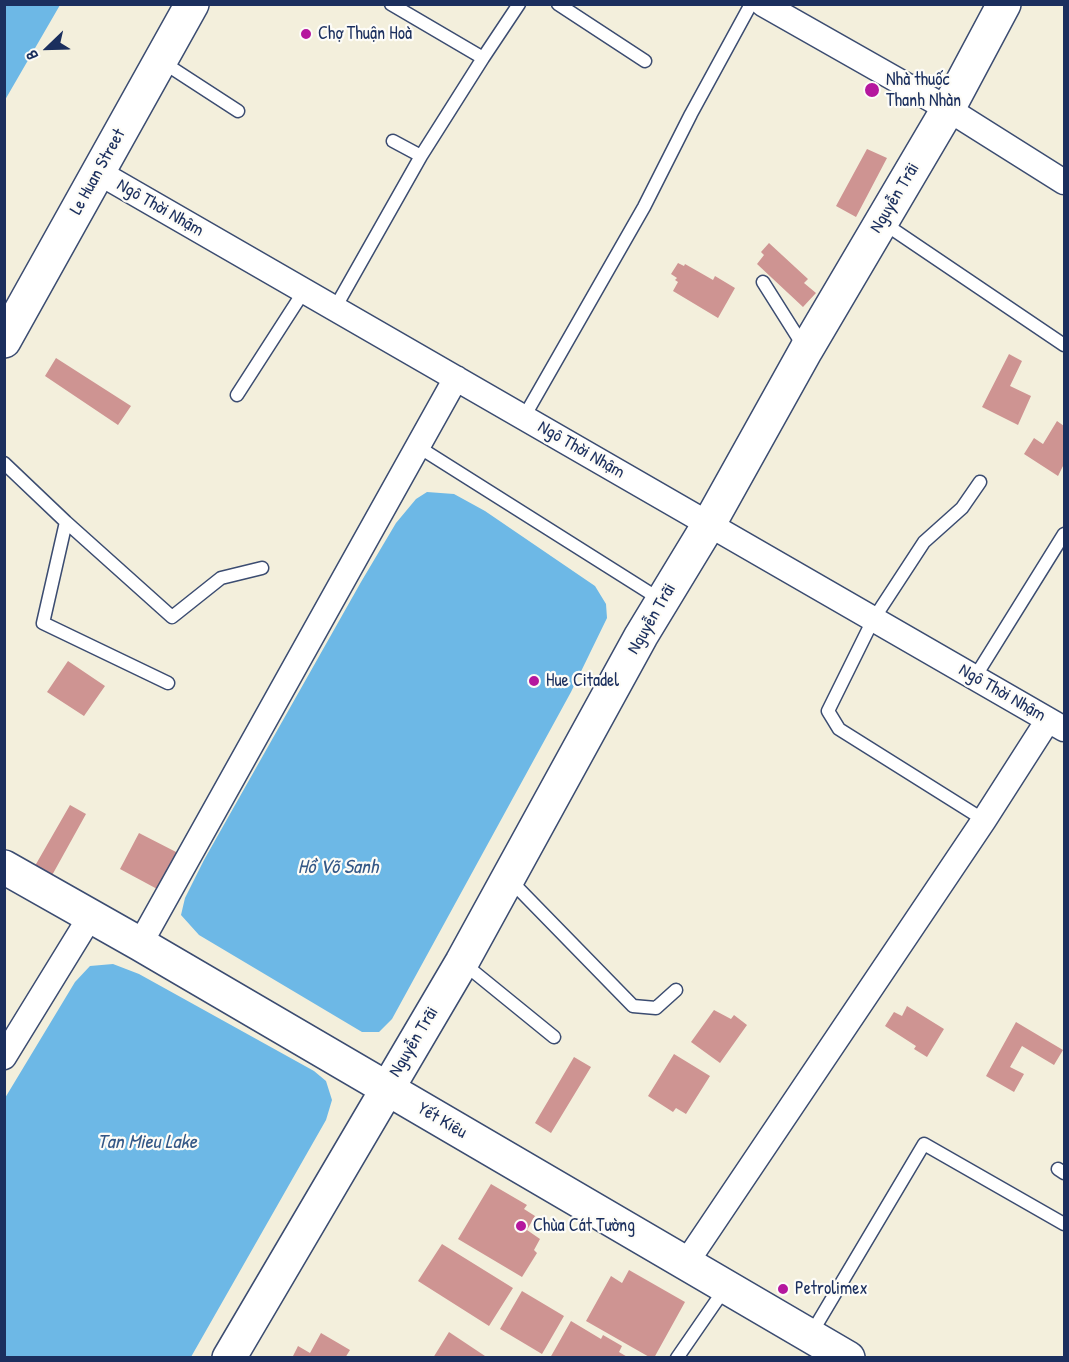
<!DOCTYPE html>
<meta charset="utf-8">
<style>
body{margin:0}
#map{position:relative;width:1069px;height:1362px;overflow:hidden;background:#f3efdc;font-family:"Patrick Hand",sans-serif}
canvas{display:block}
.frame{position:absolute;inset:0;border:6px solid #1b2f5e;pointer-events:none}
.north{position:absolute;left:18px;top:18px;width:60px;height:60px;-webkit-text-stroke:4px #fdfcf7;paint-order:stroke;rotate:247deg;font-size:16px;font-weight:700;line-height:24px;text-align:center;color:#1b2f5e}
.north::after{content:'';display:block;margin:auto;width:21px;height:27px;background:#1b2f5e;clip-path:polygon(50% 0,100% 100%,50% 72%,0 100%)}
</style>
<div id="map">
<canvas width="1069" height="1362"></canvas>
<div class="frame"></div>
<div class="north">B</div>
</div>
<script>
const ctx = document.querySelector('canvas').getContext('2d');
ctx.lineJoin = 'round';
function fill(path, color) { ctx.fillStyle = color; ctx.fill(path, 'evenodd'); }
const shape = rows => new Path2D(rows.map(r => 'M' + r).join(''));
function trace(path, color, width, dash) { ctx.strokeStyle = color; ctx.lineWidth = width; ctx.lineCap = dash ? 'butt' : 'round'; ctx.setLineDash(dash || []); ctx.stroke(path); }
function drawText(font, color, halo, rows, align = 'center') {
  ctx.font = font + ' "Patrick Hand",sans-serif'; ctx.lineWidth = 4.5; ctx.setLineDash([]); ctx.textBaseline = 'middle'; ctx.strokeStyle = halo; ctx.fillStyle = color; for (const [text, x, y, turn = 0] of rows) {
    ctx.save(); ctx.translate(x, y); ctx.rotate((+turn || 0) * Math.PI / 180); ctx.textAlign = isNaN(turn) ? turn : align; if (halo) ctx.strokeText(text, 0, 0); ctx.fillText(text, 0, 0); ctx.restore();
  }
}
fill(shape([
 [5,4,60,5,5,100,4,5],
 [427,492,454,494,485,511,595,586,606,604,607,618,571,692,392,1019,379,1032,362,1032,199,935,181,915,185,898,204,860,361,582,396,523,416,499],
 [113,964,139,974,314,1071,326,1081,332,1100,326,1120,191,1357,5,1357,5,1098,75,982,90,966]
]), '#6db8e6');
fill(shape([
 [867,149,887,158,856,217,836,206],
 [769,243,808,279,804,283,816,293,803,307,757,264,764,255,761,252],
 [678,263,684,266,685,264,713,280,715,276,735,288,718,318,673,291,678,282,675,280,677,278,671,274],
 [1009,354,1022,361,1010,386,1031,396,1018,425,982,407],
 [56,358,131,406,118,425,45,376],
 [1057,421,1064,426,1064,464,1058,476,1024,454,1034,438,1043,444],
 [68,661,105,686,84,716,47,692],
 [70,805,86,814,45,888,28,878],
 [139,833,178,853,159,890,120,869],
 [907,1006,944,1029,927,1057,914,1049,916,1046,885,1026,894,1012,902,1016],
 [714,1010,731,1019,734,1015,747,1025,720,1063,691,1042],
 [1016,1022,1063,1050,1054,1065,1022,1046,1010,1067,1024,1074,1014,1092,986,1076],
 [674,1054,710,1076,686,1114,676,1108,673,1112,648,1096],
 [574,1057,591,1067,551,1133,535,1123],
 [491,1184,527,1205,524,1209,535,1216,527,1230,540,1239,534,1250,537,1253,522,1277,458,1239],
 [442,1244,513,1288,489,1326,418,1281],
 [629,1270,685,1302,654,1358,651,1358,586,1321,611,1276,622,1283],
 [522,1291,564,1316,542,1354,500,1329],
 [571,1321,601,1339,603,1335,622,1346,619,1352,629,1358,550,1358],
 [449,1332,488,1358,433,1358],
 [321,1333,350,1350,345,1358,292,1358,298,1346,310,1353]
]), '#ce9492');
const lane = shape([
 [391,4,483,58],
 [558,4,645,61],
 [161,61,238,111],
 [393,141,421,156],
 [882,222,1064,345],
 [763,282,804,347],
 [335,308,421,156,483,58,519,4],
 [237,395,304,291],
 [524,417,644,207,691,114,751,4],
 [417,446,661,600],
 [4,463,66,522,172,617,221,578,262,568],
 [980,482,962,508,924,542,873,620,828,711,839,729,984,820],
 [66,522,43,623,168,683],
 [975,677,1064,534],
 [510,880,633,1006,656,1008,676,990],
 [463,963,554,1037],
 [1058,1169,1064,1173],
 [811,1334,924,1144,1064,1224],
 [677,1358,726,1287]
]);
const street = shape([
 [763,4,948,109,1064,182],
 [98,172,1064,729],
 [140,944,456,378],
 [4,1057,90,917],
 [686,1263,984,820,1048,720]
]);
const secondary = shape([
 [4,341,192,4],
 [4,867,140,944,848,1358],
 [229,1358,462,962,641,636,709,524,806,350,948,109,1004,4]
]);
trace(lane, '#3b4c71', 15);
trace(street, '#3b4c71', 27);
trace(secondary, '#3b4c71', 36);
trace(lane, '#fff', 12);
trace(street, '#fff', 24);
trace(secondary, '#fff', 33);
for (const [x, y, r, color] of [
 [306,34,6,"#b5179e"],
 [872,90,8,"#b5179e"],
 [534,681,6,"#b5179e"],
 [521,1226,6,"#b5179e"],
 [783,1289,6,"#b5179e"]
]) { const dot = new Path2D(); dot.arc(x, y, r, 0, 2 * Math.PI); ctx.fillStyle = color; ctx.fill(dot); trace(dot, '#fdfcf7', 2); }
drawText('18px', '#1b2f5e', '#fdfcf7', [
 ["Chợ Thuận Hoà",318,34],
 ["Nhà thuốc",886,80],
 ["Thanh Nhàn",886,101],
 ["Hue Citadel",546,681],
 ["Chùa Cát Tường",533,1226],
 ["Petrolimex",795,1289]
], 'left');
drawText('18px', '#1b2f5e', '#fdfcf7', [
 ["Le Huan Street",98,172,-61],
 ["Nguyễn Trãi",895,198,-59],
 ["Ngô Thời Nhậm",160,208,30],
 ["Ngô Thời Nhậm",581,450,30],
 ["Nguyễn Trãi",652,619,-60],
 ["Ngô Thời Nhậm",1002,693,30],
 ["Nguyễn Trãi",414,1042,-59],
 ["Yết Kiêu",442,1121,30]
]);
drawText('italic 20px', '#345887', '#fdfcf7', [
 ["Hồ Võ Sanh",338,868],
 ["Tan Mieu Lake",147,1143]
]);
</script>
